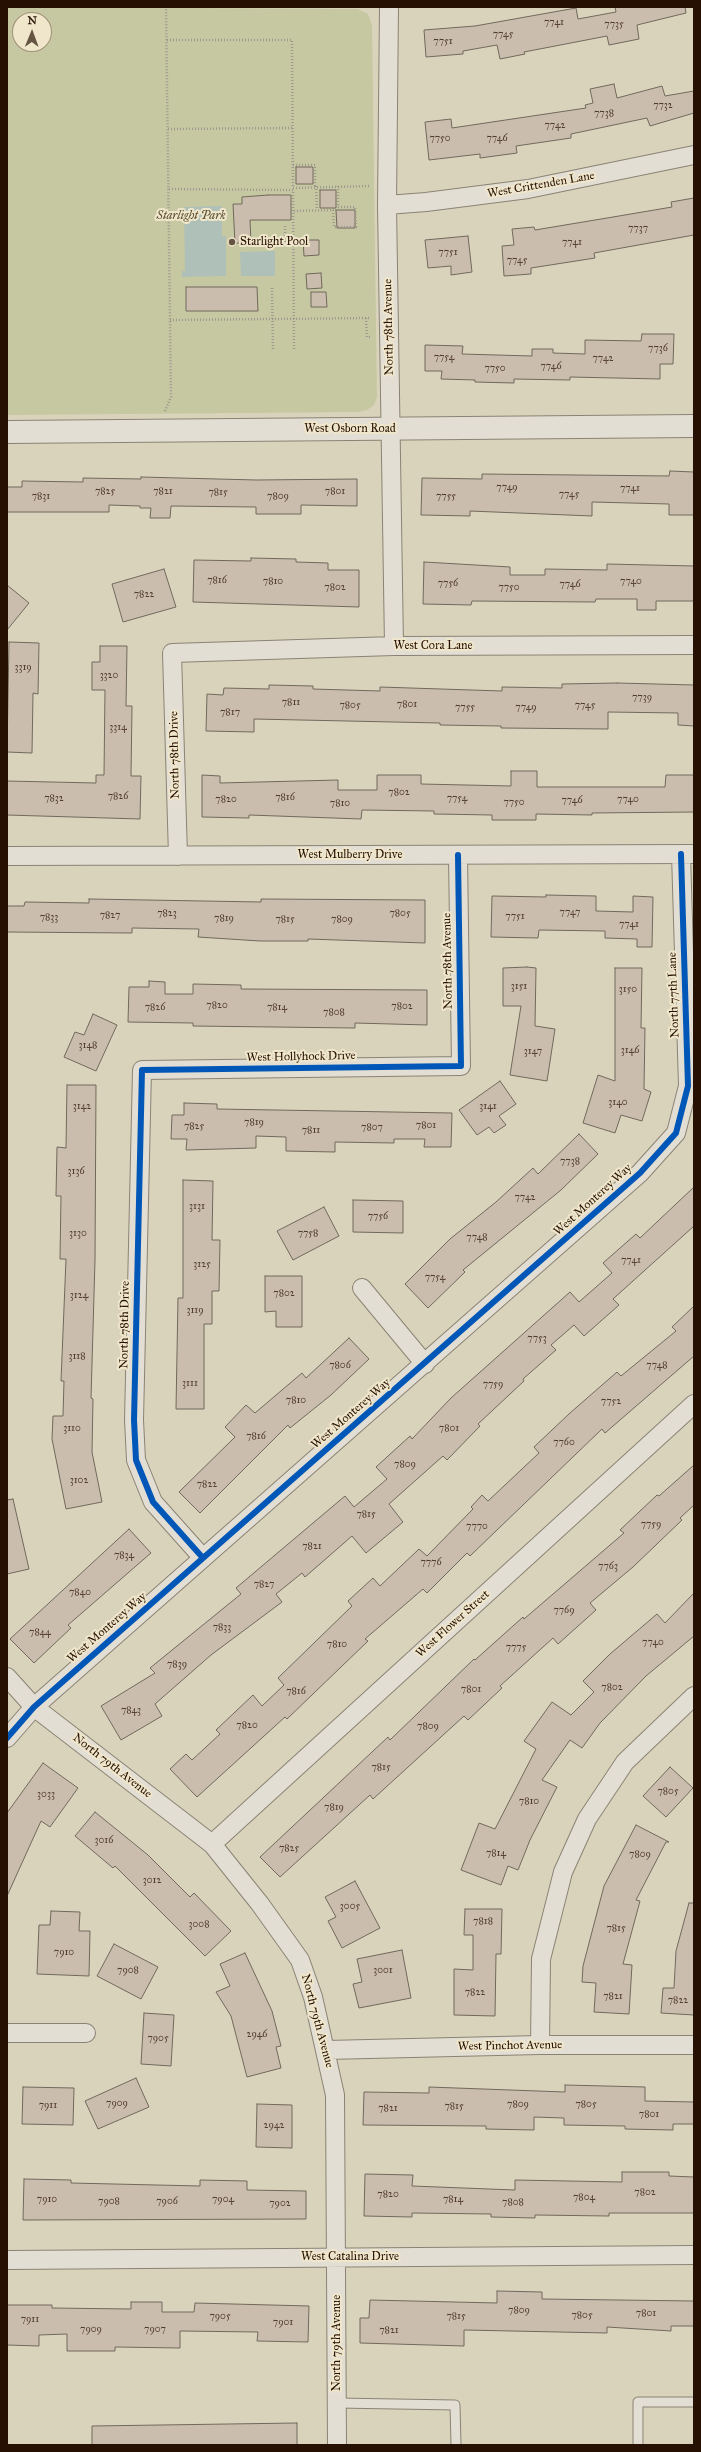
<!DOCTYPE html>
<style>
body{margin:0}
#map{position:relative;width:701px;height:2452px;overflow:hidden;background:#dad3bc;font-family:"IM FELL Great Primer",serif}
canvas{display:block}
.frame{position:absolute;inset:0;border:8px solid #261001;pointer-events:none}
.north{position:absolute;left:12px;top:12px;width:40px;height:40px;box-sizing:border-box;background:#efe6cb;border:1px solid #9f907a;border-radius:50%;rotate:1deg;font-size:11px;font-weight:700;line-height:16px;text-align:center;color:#261001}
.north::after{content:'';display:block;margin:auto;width:14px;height:18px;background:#655442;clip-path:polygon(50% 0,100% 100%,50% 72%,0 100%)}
</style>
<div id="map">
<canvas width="701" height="2452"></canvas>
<div class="frame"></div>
<div class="north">N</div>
</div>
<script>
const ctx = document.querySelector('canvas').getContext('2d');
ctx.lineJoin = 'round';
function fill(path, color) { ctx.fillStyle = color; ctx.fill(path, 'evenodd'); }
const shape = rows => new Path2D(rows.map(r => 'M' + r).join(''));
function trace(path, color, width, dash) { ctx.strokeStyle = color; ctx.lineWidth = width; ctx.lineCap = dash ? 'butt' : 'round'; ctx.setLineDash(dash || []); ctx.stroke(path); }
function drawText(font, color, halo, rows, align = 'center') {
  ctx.font = font + ' "IM FELL Great Primer",serif'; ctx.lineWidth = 4; ctx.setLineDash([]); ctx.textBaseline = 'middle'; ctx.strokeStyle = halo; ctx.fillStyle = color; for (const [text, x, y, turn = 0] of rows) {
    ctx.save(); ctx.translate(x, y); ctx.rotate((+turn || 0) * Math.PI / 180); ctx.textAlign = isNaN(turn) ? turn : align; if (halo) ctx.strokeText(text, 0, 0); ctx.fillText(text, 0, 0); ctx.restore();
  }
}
fill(shape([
 [7,7,358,9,368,14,372,25,377,397,374,405,367,410,359,412,7,415],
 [20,20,44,20,44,44,20,44]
]), '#c6c8a1');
fill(shape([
 [222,206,222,236,226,236,226,276,182,277,182,271,185,271,184,207],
 [275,251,275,276,241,276,240,252]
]), '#aec0b8');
const building = shape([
 [615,7,685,7,686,13,637,25,639,39,609,45,607,36,524,52,525,54,500,59,497,45,463,51,463,54,426,57,424,30,475,26,576,8,578,19,616,12,615,7],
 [614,84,617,98,662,86,665,96,694,91,694,113,650,126,647,118,571,134,571,138,516,146,517,153,480,158,480,154,429,160,425,122,451,119,452,128,586,108,585,105,593,103,590,89,614,84],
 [296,167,313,167,313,184,296,184,296,167],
 [320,190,336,190,336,208,320,208,320,190],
 [268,195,291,195,291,220,250,220,251,243,235,243,233,204,242,204,242,197,268,195],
 [694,198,694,235,594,253,595,258,531,268,531,274,504,276,502,246,514,245,512,229,534,227,535,230,613,217,672,207,671,202,694,198],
 [336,210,355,210,355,228,337,228,336,210],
 [468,236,472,272,451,275,451,266,428,268,425,240,468,236],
 [303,240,319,240,319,255,304,256,303,240],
 [321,273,322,288,307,289,306,274,321,273],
 [186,287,257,287,258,311,186,311,186,287],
 [311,292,326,292,327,307,311,307,311,292],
 [642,334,674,334,673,364,660,364,660,379,570,377,570,380,514,379,514,383,475,382,475,380,441,379,442,371,425,371,425,345,463,346,462,354,532,356,532,349,553,349,553,353,585,354,585,340,641,341,642,334],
 [670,471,694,472,694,515,669,515,669,504,592,502,592,516,470,511,470,516,421,515,422,478,482,479,482,474,669,476,670,471],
 [141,477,256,480,357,479,357,506,301,505,301,514,256,514,256,507,171,506,170,518,150,518,151,508,140,508,140,506,109,505,109,512,7,512,7,487,22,487,22,481,83,482,83,478,141,479,141,477],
 [251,558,296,559,296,562,328,563,328,570,359,570,359,607,193,602,194,560,251,561,251,558],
 [424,562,510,567,510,575,545,575,545,569,607,570,607,564,694,566,694,601,656,601,656,610,637,610,637,599,596,599,595,602,472,601,471,605,423,604,424,562],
 [164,569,176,607,123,622,112,584,164,569],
 [7,585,29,603,7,630,7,585],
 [9,642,39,643,38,694,33,693,32,753,7,752,9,642],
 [100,646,127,646,126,706,132,706,131,776,141,776,140,819,7,815,7,781,96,783,96,775,104,775,105,690,92,690,92,662,100,662,100,646],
 [617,683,694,685,694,726,678,725,678,713,608,712,608,729,501,728,501,726,440,725,440,723,254,719,254,732,206,731,207,694,223,695,224,688,269,689,269,685,313,686,313,689,380,691,380,687,502,691,502,687,562,688,562,684,617,683],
 [511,771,537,771,537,787,665,787,666,775,694,775,694,812,592,813,592,815,536,814,536,820,492,820,492,815,434,814,434,811,362,810,361,819,249,815,249,818,202,817,202,775,220,776,220,783,338,780,338,790,377,790,377,775,421,775,421,784,511,786,511,771],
 [546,895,596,896,596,911,633,912,633,896,653,897,652,947,637,947,637,939,605,938,605,931,539,930,538,938,491,937,492,896,546,897,546,895],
 [89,899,261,902,261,899,425,900,425,943,308,939,308,941,260,941,198,937,199,929,132,928,132,933,7,932,7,906,24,906,25,902,89,903,89,899],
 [527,967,536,968,535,1026,555,1029,547,1081,510,1075,521,1006,503,1006,503,968,527,967],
 [615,968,642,968,641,1028,645,1028,644,1089,651,1092,642,1121,621,1115,615,1133,583,1123,598,1075,615,1081,615,968],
 [149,981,165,982,165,994,193,994,193,984,241,985,241,989,427,990,427,1025,355,1023,355,1028,193,1026,193,1023,128,1022,129,987,149,987,149,981],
 [93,1014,117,1025,96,1071,64,1057,75,1032,84,1035,93,1014],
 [500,1081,516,1104,499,1116,506,1125,494,1133,489,1127,477,1135,459,1110,500,1081],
 [67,1085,96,1085,95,1260,91,1398,93,1399,92,1452,102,1502,66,1509,52,1439,53,1416,63,1416,64,1381,61,1381,66,1259,60,1259,61,1196,56,1196,57,1147,66,1148,67,1085],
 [184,1103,217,1104,217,1109,452,1113,451,1147,424,1147,425,1139,394,1139,394,1143,335,1142,335,1152,286,1151,286,1137,256,1136,256,1148,186,1150,187,1139,171,1139,172,1115,184,1115,184,1103],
 [579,1134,598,1154,561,1190,463,1270,465,1272,428,1308,405,1284,450,1239,496,1202,533,1168,538,1174,579,1134],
 [183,1180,213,1181,212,1240,220,1240,219,1291,212,1291,212,1324,204,1324,204,1409,176,1409,178,1298,183,1298,183,1180],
 [694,1187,694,1226,613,1299,619,1305,584,1336,574,1325,551,1345,556,1350,523,1379,524,1381,478,1424,480,1426,447,1460,443,1456,389,1504,403,1522,366,1553,352,1536,305,1577,302,1573,276,1594,282,1602,211,1655,155,1704,162,1716,121,1740,101,1706,155,1673,150,1668,241,1594,236,1588,345,1496,354,1507,387,1479,376,1467,410,1436,412,1439,451,1398,570,1292,579,1302,612,1273,603,1263,636,1234,640,1238,694,1187],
 [353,1200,403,1201,403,1233,353,1232,353,1200],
 [324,1207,339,1236,293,1260,277,1231,324,1207],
 [265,1276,302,1276,302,1327,276,1327,276,1311,265,1312,265,1276],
 [694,1306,694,1356,605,1433,602,1429,470,1556,467,1553,427,1593,423,1589,365,1639,368,1641,287,1719,285,1717,197,1797,170,1769,186,1754,192,1760,220,1734,216,1730,253,1695,262,1706,284,1685,278,1678,352,1606,348,1601,373,1578,380,1586,419,1549,427,1556,473,1509,471,1507,482,1495,488,1501,539,1453,534,1447,570,1413,617,1372,621,1376,676,1331,672,1327,694,1306],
 [349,1338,369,1359,331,1395,290,1428,288,1425,200,1513,179,1492,235,1437,225,1427,246,1405,255,1413,302,1373,306,1378,349,1338],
 [694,1465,694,1505,680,1518,682,1520,633,1567,590,1603,596,1610,558,1644,553,1638,500,1686,502,1688,468,1720,464,1716,373,1799,370,1795,280,1877,260,1857,388,1737,390,1740,474,1659,475,1660,523,1617,524,1619,624,1533,620,1530,657,1495,659,1496,694,1465],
 [13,1499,29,1569,7,1574,7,1500,13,1499],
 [129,1529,151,1553,68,1625,71,1628,34,1663,10,1639,129,1529],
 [694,1593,694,1636,646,1676,600,1723,582,1748,570,1740,542,1780,557,1787,530,1840,518,1870,508,1866,501,1885,461,1870,479,1823,495,1829,536,1749,524,1741,552,1702,571,1715,594,1692,583,1681,610,1654,657,1614,665,1623,694,1593],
 [43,1763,78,1788,50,1827,41,1821,7,1896,7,1813,43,1763],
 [670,1767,693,1788,666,1817,643,1796,670,1767],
 [95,1812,148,1855,190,1897,194,1893,231,1931,205,1956,115,1866,113,1868,75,1836,95,1812],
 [636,1825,669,1842,666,1842,636,1900,640,1901,623,1964,632,1965,629,2014,594,2012,596,1983,582,1982,583,1966,604,1886,636,1825],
 [355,1881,380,1928,342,1948,328,1921,336,1917,325,1897,355,1881],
 [689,1903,694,1903,694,2015,661,2013,663,1988,674,1988,676,1951,689,1903],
 [465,1909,502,1909,501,1954,496,1954,495,2016,454,2015,454,1969,473,1970,473,1935,464,1935,465,1909],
 [51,1911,80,1912,79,1931,90,1931,89,1976,37,1974,39,1925,50,1925,51,1911],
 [114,1944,158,1967,141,1999,97,1976,114,1944],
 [402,1950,411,1998,359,2008,353,1984,362,1982,357,1959,402,1950],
 [245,1953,272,2011,281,2046,276,2047,281,2068,247,2077,231,2016,216,1992,230,1986,220,1964,245,1953],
 [144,2013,174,2015,171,2066,141,2064,144,2013],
 [136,2078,149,2107,98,2129,85,2101,136,2078],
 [565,2085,645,2087,645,2101,694,2102,694,2124,673,2124,673,2130,625,2129,625,2126,564,2125,564,2118,534,2117,534,2130,486,2129,486,2126,363,2125,364,2092,429,2093,429,2087,565,2092,565,2085],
 [23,2087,74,2088,73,2125,22,2124,23,2087],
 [257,2104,292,2105,292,2148,256,2147,257,2104],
 [622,2172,669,2172,669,2176,694,2177,694,2213,609,2213,609,2216,535,2215,535,2218,491,2217,491,2214,412,2213,412,2217,364,2216,365,2174,413,2175,412,2186,515,2190,515,2180,622,2182,622,2172],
 [24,2179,71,2180,71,2183,200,2186,200,2180,247,2181,247,2190,306,2191,306,2219,23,2220,24,2179],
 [497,2291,542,2292,542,2299,694,2301,694,2326,671,2326,671,2331,607,2327,607,2333,464,2330,464,2346,360,2343,360,2318,369,2318,370,2300,497,2303,497,2291],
 [131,2302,162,2302,162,2312,194,2312,195,2303,309,2306,308,2342,257,2341,258,2332,180,2331,180,2348,115,2347,115,2351,67,2351,67,2334,39,2335,39,2346,7,2345,7,2305,52,2305,52,2308,131,2309,131,2302],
 [297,2423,297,2445,92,2445,92,2426,297,2423]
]);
fill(building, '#cbbdad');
trace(building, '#70695c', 1);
const service = shape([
 [337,2403,455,2405,456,2445],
 [638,2445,638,2402,694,2402]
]);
const minor = shape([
 [389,7,387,205,394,646],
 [387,205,426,202,528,189,694,155],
 [7,856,694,854],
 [178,856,172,653,394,646,694,645],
 [362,1288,425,1364],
 [203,1558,153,1502,136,1460,134,1420,142,1070,461,1066,458,855],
 [7,1677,34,1707,212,1844,260,1904,300,1960,313,1997,335,2095,337,2445],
 [7,1738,34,1707,640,1173,676,1133,688,1086,681,854],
 [212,1844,694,1404],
 [7,2033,86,2033],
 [540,2045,541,1959,563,1872,587,1819,625,1762,694,1696],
 [326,2050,540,2045,694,2045],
 [7,2260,694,2255]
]);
const tertiary = shape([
 [7,432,694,426]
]);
trace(service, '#8a8374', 11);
trace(minor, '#8a8374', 20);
trace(tertiary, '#8a8374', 24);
trace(shape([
 [167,40,292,40,293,186],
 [168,129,292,128],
 [293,165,315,165,315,186],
 [316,186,317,210],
 [293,188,369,186],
 [169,189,293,190,294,350],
 [294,211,333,210,334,227,356,227,355,207,338,207,338,186],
 [285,242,285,224],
 [272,288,273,350],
 [366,318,367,337,372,337],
 [170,320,371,318],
 [165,411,171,397,166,7]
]), '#9e988e', 2.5, [1, 2]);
trace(service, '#e2ded3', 9);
trace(minor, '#e2ded3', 18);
trace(tertiary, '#e2ded3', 22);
trace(shape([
 [203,1558,153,1502,136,1460,134,1420,142,1070,461,1066,458,855],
 [7,1738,34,1707,640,1173,676,1133,688,1086,681,854]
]), '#0057b8', 6);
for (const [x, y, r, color] of [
 [232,242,4,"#655442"]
]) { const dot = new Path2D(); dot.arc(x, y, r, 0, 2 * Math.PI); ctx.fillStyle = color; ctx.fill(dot); trace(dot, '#efe6cb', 1.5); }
drawText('10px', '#503c2d', null, [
 ["7741",554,23],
 ["7735",614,25],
 ["7745",503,35],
 ["7751",443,42],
 ["7732",663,106],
 ["7738",604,114],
 ["7742",555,126],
 ["7750",440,139],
 ["7746",497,139],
 ["7737",638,229],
 ["7741",572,243],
 ["7751",448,253],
 ["7745",517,261],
 ["7736",658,349],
 ["7754",444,358],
 ["7742",603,359],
 ["7746",551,367],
 ["7750",495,369],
 ["7749",507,488],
 ["7741",630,489],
 ["7825",105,492],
 ["7821",163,492],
 ["7801",335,492],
 ["7815",218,493],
 ["7745",569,495],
 ["7831",41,497],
 ["7809",278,497],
 ["7755",446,497],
 ["7816",217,581],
 ["7810",273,582],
 ["7740",631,582],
 ["7756",448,584],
 ["7746",570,585],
 ["7802",335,588],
 ["7750",509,588],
 ["7822",144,595],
 ["3319",23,668],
 ["3320",109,676],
 ["7739",642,698],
 ["7811",291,703],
 ["7801",407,705],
 ["7805",350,706],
 ["7745",585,706],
 ["7755",465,708],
 ["7749",526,708],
 ["7817",230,713],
 ["3314",118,728],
 ["7802",399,793],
 ["7826",118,797],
 ["7816",285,798],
 ["7832",54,799],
 ["7754",457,799],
 ["7820",226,800],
 ["7740",628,800],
 ["7746",572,801],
 ["7750",514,803],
 ["7810",340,804],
 ["7747",570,913],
 ["7823",167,914],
 ["7805",400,914],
 ["7827",110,916],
 ["7751",515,917],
 ["7833",49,918],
 ["7819",224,919],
 ["7815",285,920],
 ["7809",342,920],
 ["7741",629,925],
 ["3151",519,987],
 ["3150",628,990],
 ["7820",217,1006],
 ["7802",402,1007],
 ["7826",155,1008],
 ["7814",277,1008],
 ["7808",334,1013],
 ["3148",88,1046],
 ["3146",630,1051],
 ["3147",533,1052],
 ["3140",618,1103],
 ["3142",82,1107],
 ["3141",488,1107],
 ["7819",254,1123],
 ["7801",426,1126],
 ["7825",194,1127],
 ["7807",372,1128],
 ["7811",311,1131],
 ["7738",570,1162],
 ["3136",76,1172],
 ["7742",525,1198],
 ["3131",197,1207],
 ["7756",378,1217],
 ["3130",78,1234],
 ["7758",308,1234],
 ["7748",477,1238],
 ["7741",631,1261],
 ["3125",202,1265],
 ["7754",435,1278],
 ["7802",284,1294],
 ["3124",79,1296],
 ["3119",195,1311],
 ["7753",537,1339],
 ["3118",77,1357],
 ["7806",340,1366],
 ["7748",657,1366],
 ["3111",190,1384],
 ["7759",493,1385],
 ["7810",296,1401],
 ["7752",611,1402],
 ["3110",72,1429],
 ["7801",449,1429],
 ["7816",256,1437],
 ["7760",564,1443],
 ["7809",405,1465],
 ["3102",79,1481],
 ["7822",207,1485],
 ["7815",366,1515],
 ["7759",651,1525],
 ["7770",477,1527],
 ["7821",312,1547],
 ["7834",124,1556],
 ["7776",431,1563],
 ["7763",608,1567],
 ["7827",264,1585],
 ["7840",80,1593],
 ["7769",564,1611],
 ["7833",222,1628],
 ["7844",40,1633],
 ["7740",653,1643],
 ["7810",337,1645],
 ["7775",516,1648],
 ["7839",177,1665],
 ["7802",612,1688],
 ["7801",471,1690],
 ["7816",296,1692],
 ["7843",131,1711],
 ["7820",247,1726],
 ["7809",428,1727],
 ["7815",381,1768],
 ["7805",668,1792],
 ["3033",46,1795],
 ["7810",529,1802],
 ["7819",334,1808],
 ["3016",104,1841],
 ["7825",289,1849],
 ["7814",496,1854],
 ["7809",640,1855],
 ["3012",152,1881],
 ["3005",350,1907],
 ["7818",483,1922],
 ["3008",199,1925],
 ["7815",616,1929],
 ["7910",64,1953],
 ["7908",128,1971],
 ["3001",383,1971],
 ["7822",475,1993],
 ["7821",613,1997],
 ["7822",678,2001],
 ["2946",257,2035],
 ["7905",158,2039],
 ["7909",117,2104],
 ["7809",518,2105],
 ["7805",586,2105],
 ["7911",48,2106],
 ["7815",454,2107],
 ["7821",388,2109],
 ["7801",649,2115],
 ["2942",274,2126],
 ["7802",645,2193],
 ["7820",388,2195],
 ["7804",584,2198],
 ["7910",47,2200],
 ["7904",223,2200],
 ["7814",453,2200],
 ["7908",109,2202],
 ["7906",167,2202],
 ["7808",513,2203],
 ["7902",280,2204],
 ["7809",519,2311],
 ["7801",646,2314],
 ["7805",582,2316],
 ["7905",220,2317],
 ["7815",456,2317],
 ["7911",30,2320],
 ["7901",283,2323],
 ["7909",91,2330],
 ["7907",155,2330],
 ["7821",389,2331]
]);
drawText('12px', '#261001', '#efe6cb', [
 ["West Crittenden Lane",541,185,-10],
 ["North 78th Avenue",389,327,-91],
 ["West Osborn Road",350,429],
 ["West Cora Lane",433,646],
 ["North 78th Drive",175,755,-91],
 ["West Mulberry Drive",350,855],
 ["North 78th Avenue",448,961,-91],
 ["North 77th Lane",674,995,-92],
 ["West Hollyhock Drive",301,1057,-1],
 ["West Monterey Way",593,1200,-42],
 ["North 78th Drive",125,1325,-89],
 ["West Monterey Way",351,1414,-41],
 ["West Flower Street",453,1624,-42],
 ["West Monterey Way",107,1628,-41],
 ["North 79th Avenue",112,1766,38],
 ["North 79th Avenue",317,2021,75],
 ["West Pinchot Avenue",510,2046,-1],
 ["West Catalina Drive",350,2257],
 ["North 79th Avenue",337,2343,-90]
]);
drawText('italic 12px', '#584d31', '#efe6cb', [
 ["Starlight Park",191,216]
]);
drawText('12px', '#261001', '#efe6cb', [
 ["Starlight Pool",240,242]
], 'left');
</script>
